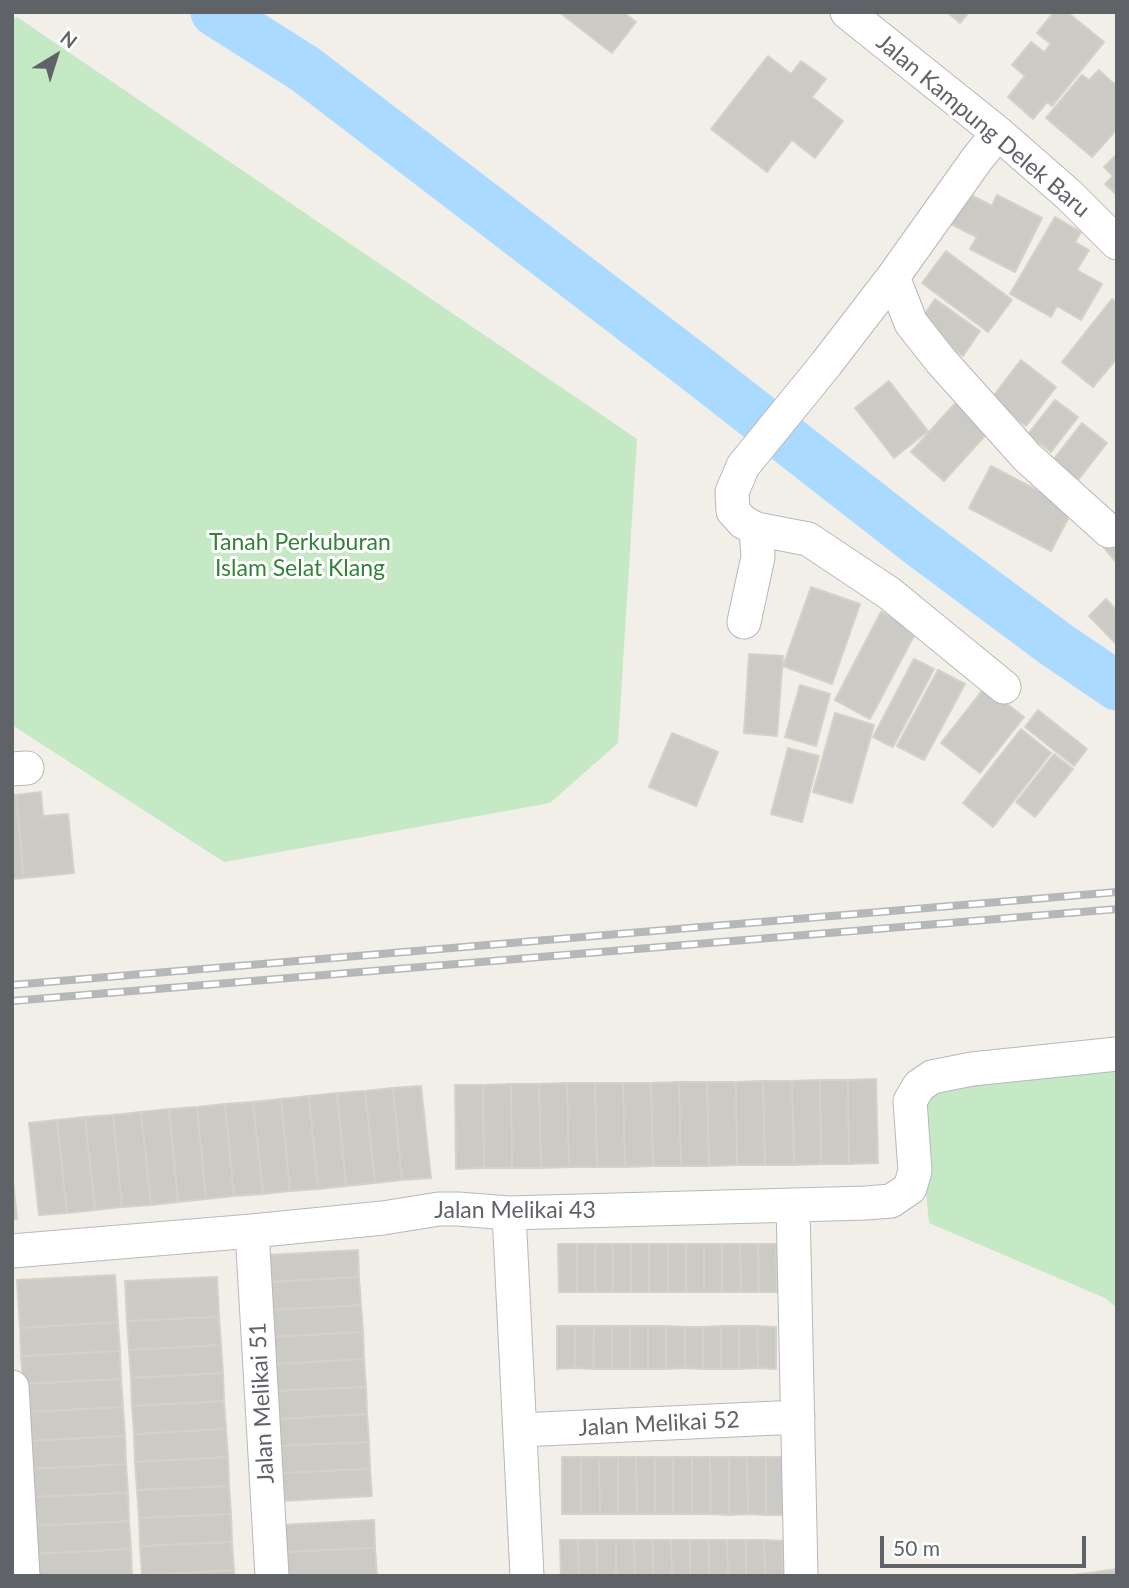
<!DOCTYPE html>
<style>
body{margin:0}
#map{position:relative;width:1129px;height:1588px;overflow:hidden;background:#f1efe8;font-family:Lato,sans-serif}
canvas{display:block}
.frame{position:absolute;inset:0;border:14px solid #5f6368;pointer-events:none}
.north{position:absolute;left:21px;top:21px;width:70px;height:70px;-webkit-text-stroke:5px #fff;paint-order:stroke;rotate:38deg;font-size:19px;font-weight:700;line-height:28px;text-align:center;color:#5f6368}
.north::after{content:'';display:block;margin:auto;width:24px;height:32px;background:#5f6368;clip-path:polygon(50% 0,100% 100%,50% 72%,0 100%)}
.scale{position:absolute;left:880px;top:1536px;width:206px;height:32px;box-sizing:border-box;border:4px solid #5f6368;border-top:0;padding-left:9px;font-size:21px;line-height:24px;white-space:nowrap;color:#5f6368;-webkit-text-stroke:5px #fff;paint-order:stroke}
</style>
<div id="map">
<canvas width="1129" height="1588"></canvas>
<div class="frame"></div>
<div class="north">N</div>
<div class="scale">50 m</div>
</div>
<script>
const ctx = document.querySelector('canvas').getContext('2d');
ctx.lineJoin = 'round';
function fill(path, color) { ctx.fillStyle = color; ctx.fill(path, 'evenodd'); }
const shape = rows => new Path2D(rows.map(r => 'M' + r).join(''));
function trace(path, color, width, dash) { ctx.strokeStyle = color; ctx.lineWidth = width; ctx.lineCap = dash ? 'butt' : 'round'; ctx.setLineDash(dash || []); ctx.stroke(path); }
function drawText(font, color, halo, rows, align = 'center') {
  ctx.font = font + ' Lato,sans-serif'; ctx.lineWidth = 6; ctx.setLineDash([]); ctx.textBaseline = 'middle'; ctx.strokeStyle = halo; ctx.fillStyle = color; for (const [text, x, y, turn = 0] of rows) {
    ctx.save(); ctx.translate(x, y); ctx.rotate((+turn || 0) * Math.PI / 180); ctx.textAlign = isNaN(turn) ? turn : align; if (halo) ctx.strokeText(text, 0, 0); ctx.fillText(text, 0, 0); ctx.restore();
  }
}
fill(shape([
 [17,17,637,439,618,743,550,803,224,862,12,725,12,19],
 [1117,1064,1117,1308,1105,1298,929,1223,924,1172,923,1099,947,1082]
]), '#c5e8c5');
trace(shape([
 [215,12,305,69,693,366,917,541,1054,643,1117,686]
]), '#aadaff', 49);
const building = shape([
 [559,12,623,12,636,22,612,53,559,12],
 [947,12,969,12,960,23,947,12],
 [1054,12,1067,12,1104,42,1052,106,1047,102,1033,119,1008,97,1025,76,1012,65,1031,42,1044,52,1051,44,1037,33,1054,12],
 [768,56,791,74,801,61,826,79,812,97,843,121,815,158,792,140,767,172,711,129,768,56],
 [1099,70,1114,84,1117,81,1117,129,1092,157,1046,118,1082,75,1089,80,1099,70],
 [1117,154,1117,195,1105,184,1113,176,1104,167,1117,154],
 [965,192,992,206,997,195,1042,218,1015,272,970,249,977,237,949,223,965,192],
 [1055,217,1081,232,1075,242,1089,250,1077,270,1102,284,1081,320,1057,306,1051,317,1010,294,1055,217],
 [946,251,1012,300,988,332,922,283,946,251],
 [935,299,980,331,963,356,917,325,935,299],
 [1112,299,1117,302,1117,358,1093,387,1062,362,1112,299],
 [1021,360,1056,387,1026,426,991,399,1021,360],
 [889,381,928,431,894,458,855,408,889,381],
 [959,399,991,429,944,481,911,452,959,399],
 [1055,400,1078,417,1051,452,1028,434,1055,400],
 [1082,423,1107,443,1071,489,1046,469,1082,423],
 [991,466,1073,509,1051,551,969,508,991,466],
 [1117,531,1117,563,1101,544,1117,531],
 [811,587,860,604,832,684,783,666,811,587],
 [1106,599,1117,611,1117,645,1089,616,1106,599],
 [881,612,917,630,870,719,835,700,881,612],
 [749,654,783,656,777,736,744,733,749,654],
 [914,659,934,669,893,747,873,737,914,659],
 [938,670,965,684,924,760,897,746,938,670],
 [800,685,830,694,816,746,785,737,800,685],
 [985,687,1024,717,980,773,941,743,985,687],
 [1038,710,1087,749,1074,766,1025,727,1038,710],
 [835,713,874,725,852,803,813,792,835,713],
 [1021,729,1051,753,993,827,963,803,1021,729],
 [672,733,718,752,696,806,649,787,672,733],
 [788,748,819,756,802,822,771,814,788,748],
 [1054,754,1073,769,1035,817,1016,802,1054,754],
 [41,792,43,816,68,814,74,873,24,878,16,795,41,792],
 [12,795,16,795,24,878,12,879,12,795],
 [876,1079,878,1163,849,1164,848,1080,876,1079],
 [820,1080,848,1080,849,1164,821,1164,820,1080],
 [820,1080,821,1164,794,1165,792,1081,820,1080],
 [763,1081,792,1081,794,1165,765,1165,763,1081],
 [763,1081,765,1165,737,1165,736,1082,763,1081],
 [679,1082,707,1082,709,1166,681,1166,679,1082],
 [679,1082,681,1166,653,1166,651,1083,679,1082],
 [707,1082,736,1082,737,1165,709,1166,707,1082],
 [567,1083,595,1083,597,1167,569,1167,567,1083],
 [567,1083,569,1167,541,1168,539,1084,567,1083],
 [595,1083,623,1083,625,1167,597,1167,595,1083],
 [623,1083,651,1083,653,1166,625,1167,623,1083],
 [511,1084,539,1084,541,1168,512,1168,511,1084],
 [511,1084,512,1168,484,1168,483,1085,511,1084],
 [455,1085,483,1085,484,1168,456,1169,455,1085],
 [421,1086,431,1178,402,1180,393,1088,421,1086],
 [393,1088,402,1180,375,1183,365,1091,393,1088],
 [365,1091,375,1183,346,1186,337,1093,365,1091],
 [337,1093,346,1186,318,1189,309,1096,337,1093],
 [309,1096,318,1189,290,1191,281,1099,309,1096],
 [281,1099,290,1191,263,1194,253,1102,281,1099],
 [253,1102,263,1194,234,1196,225,1104,253,1102],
 [225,1104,234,1196,206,1199,197,1107,225,1104],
 [197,1107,206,1199,178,1202,169,1109,197,1107],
 [169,1109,178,1202,151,1205,141,1112,169,1109],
 [141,1112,151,1205,122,1207,113,1115,141,1112],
 [113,1115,122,1207,95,1210,85,1117,113,1115],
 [85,1117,95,1210,67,1213,57,1120,85,1117],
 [57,1120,67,1213,39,1215,29,1123,57,1120],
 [12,1171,17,1219,12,1219,12,1171],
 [558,1244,577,1244,577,1292,559,1292,558,1244],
 [577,1244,595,1244,595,1292,577,1292,577,1244],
 [595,1244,613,1244,613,1292,595,1292,595,1244],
 [613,1244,631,1244,631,1292,613,1292,613,1244],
 [631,1244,649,1244,649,1292,631,1292,631,1244],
 [649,1244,668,1244,668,1292,649,1292,649,1244],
 [668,1244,686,1244,686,1292,668,1292,668,1244],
 [686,1244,704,1244,704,1292,686,1292,686,1244],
 [704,1244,722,1244,722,1292,704,1292,704,1244],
 [722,1244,740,1244,741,1292,722,1292,722,1244],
 [740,1244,758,1244,759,1292,741,1292,740,1244],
 [758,1244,776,1244,777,1292,759,1292,758,1244],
 [358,1250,359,1277,269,1282,267,1255,358,1250],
 [115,1275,118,1322,20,1328,17,1280,115,1275],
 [217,1277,219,1317,127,1321,125,1281,217,1277],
 [359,1277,361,1305,271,1310,269,1282,359,1277],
 [361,1305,363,1332,272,1337,271,1310,361,1305],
 [219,1317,221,1345,129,1350,127,1321,219,1317],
 [118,1322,120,1351,21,1356,20,1328,118,1322],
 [557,1326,575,1326,575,1368,557,1369,557,1326],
 [575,1326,594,1326,593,1369,575,1368,575,1326],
 [594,1326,612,1326,612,1369,593,1369,594,1326],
 [612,1326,630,1326,630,1369,612,1369,612,1326],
 [630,1326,648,1326,648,1369,630,1369,630,1326],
 [648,1326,666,1326,666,1369,648,1369,648,1326],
 [666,1326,685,1327,685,1368,666,1369,666,1326],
 [721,1326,739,1326,739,1369,721,1369,721,1326],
 [721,1326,721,1369,703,1369,703,1327,721,1326],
 [739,1326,757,1326,758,1368,739,1369,739,1326],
 [757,1326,776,1327,776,1369,758,1368,757,1326],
 [685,1327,703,1327,703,1369,685,1368,685,1327],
 [363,1332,364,1359,273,1364,272,1337,363,1332],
 [221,1345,223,1373,131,1378,129,1350,221,1345],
 [120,1351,121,1379,23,1384,21,1356,120,1351],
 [364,1359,366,1387,275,1391,273,1364,364,1359],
 [223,1373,224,1401,132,1406,131,1378,223,1373],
 [121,1379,123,1407,25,1412,23,1384,121,1379],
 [366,1387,367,1414,276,1419,275,1391,366,1387],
 [224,1401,226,1429,134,1434,132,1406,224,1401],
 [123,1407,125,1436,26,1441,25,1412,123,1407],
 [367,1414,369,1442,278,1446,276,1419,367,1414],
 [226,1429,228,1457,135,1462,134,1434,226,1429],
 [125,1436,126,1464,28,1469,26,1441,125,1436],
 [369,1442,370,1469,280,1473,278,1446,369,1442],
 [228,1457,229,1486,137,1490,135,1462,228,1457],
 [562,1457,581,1457,581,1514,562,1514,562,1457],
 [581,1457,599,1457,600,1514,581,1514,581,1457],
 [599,1457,618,1457,618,1514,600,1514,599,1457],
 [618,1457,636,1457,637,1514,618,1514,618,1457],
 [636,1457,655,1457,655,1514,637,1514,636,1457],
 [655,1457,673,1457,673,1514,655,1514,655,1457],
 [673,1457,692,1457,692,1514,673,1514,673,1457],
 [692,1457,710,1457,711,1514,692,1514,692,1457],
 [710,1457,729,1457,729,1515,711,1514,710,1457],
 [729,1457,747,1457,748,1514,729,1515,729,1457],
 [747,1457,766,1457,766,1515,748,1514,747,1457],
 [766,1457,784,1457,785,1515,766,1515,766,1457],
 [126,1464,128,1493,30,1497,28,1469,126,1464],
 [370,1469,372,1496,281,1501,280,1473,370,1469],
 [229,1486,231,1514,139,1518,137,1490,229,1486],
 [128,1493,129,1521,31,1526,30,1497,128,1493],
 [231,1514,232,1542,140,1546,139,1518,231,1514],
 [374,1520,375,1548,284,1552,282,1525,374,1520],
 [129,1521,131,1549,33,1554,31,1526,129,1521],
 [560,1540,578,1540,579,1576,561,1576,560,1540],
 [578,1540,597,1540,597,1576,579,1576,578,1540],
 [597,1540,616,1540,616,1576,597,1576,597,1540],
 [616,1540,634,1540,635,1576,616,1576,616,1540],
 [634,1540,653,1540,653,1576,635,1576,634,1540],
 [653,1540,671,1540,672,1576,653,1576,653,1540],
 [671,1540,690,1540,690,1576,672,1576,671,1540],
 [690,1540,709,1540,709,1576,690,1576,690,1540],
 [709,1540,727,1540,728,1576,709,1576,709,1540],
 [727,1540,746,1540,746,1576,728,1576,727,1540],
 [746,1540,764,1540,765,1576,746,1576,746,1540],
 [764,1540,783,1541,783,1576,765,1576,764,1540],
 [232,1542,234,1570,142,1575,140,1546,232,1542],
 [375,1548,377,1576,285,1576,284,1552,375,1548],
 [131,1549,132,1576,34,1576,33,1554,131,1549],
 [1117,1569,1117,1576,1067,1576,1117,1569],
 [234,1570,234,1576,142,1575,234,1570]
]);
fill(building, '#cccac5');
trace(building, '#d6d1c6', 2);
const minor = shape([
 [847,12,998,133,1069,195,1117,243],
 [998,133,977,159,893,277,826,364,743,466,732,492,733,511,743,522,756,529,808,539,889,593,1004,687],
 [893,277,911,323,941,361,1027,457,1109,531],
 [744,622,758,557,756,529],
 [12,769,27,768],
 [793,1205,801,1576],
 [509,1213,527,1576],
 [252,1231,272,1576],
 [12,1251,252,1231,383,1218,439,1209,458,1209,509,1213,866,1203,891,1201,910,1188,915,1171,910,1101,919,1086,932,1077,972,1069,1117,1054],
 [12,1387,23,1576],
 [520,1430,798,1417]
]);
trace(minor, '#b5b8bc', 35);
trace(minor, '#fff', 33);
const rail = shape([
 [12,985,1117,892],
 [12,1001,1117,909]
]);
trace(rail, '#b6b7b8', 8);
trace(rail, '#fff', 5, [16]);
drawText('23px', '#5f6368', '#fff', [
 ["Jalan Kampung Delek Baru",983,126,40],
 ["Jalan Melikai 43",515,1211],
 ["Jalan Melikai 51",262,1403,-93],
 ["Jalan Melikai 52",659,1424,-3]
]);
drawText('23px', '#348238', '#fff', [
 ["Tanah Perkuburan",300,543],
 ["Islam Selat Klang",300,569]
]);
</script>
